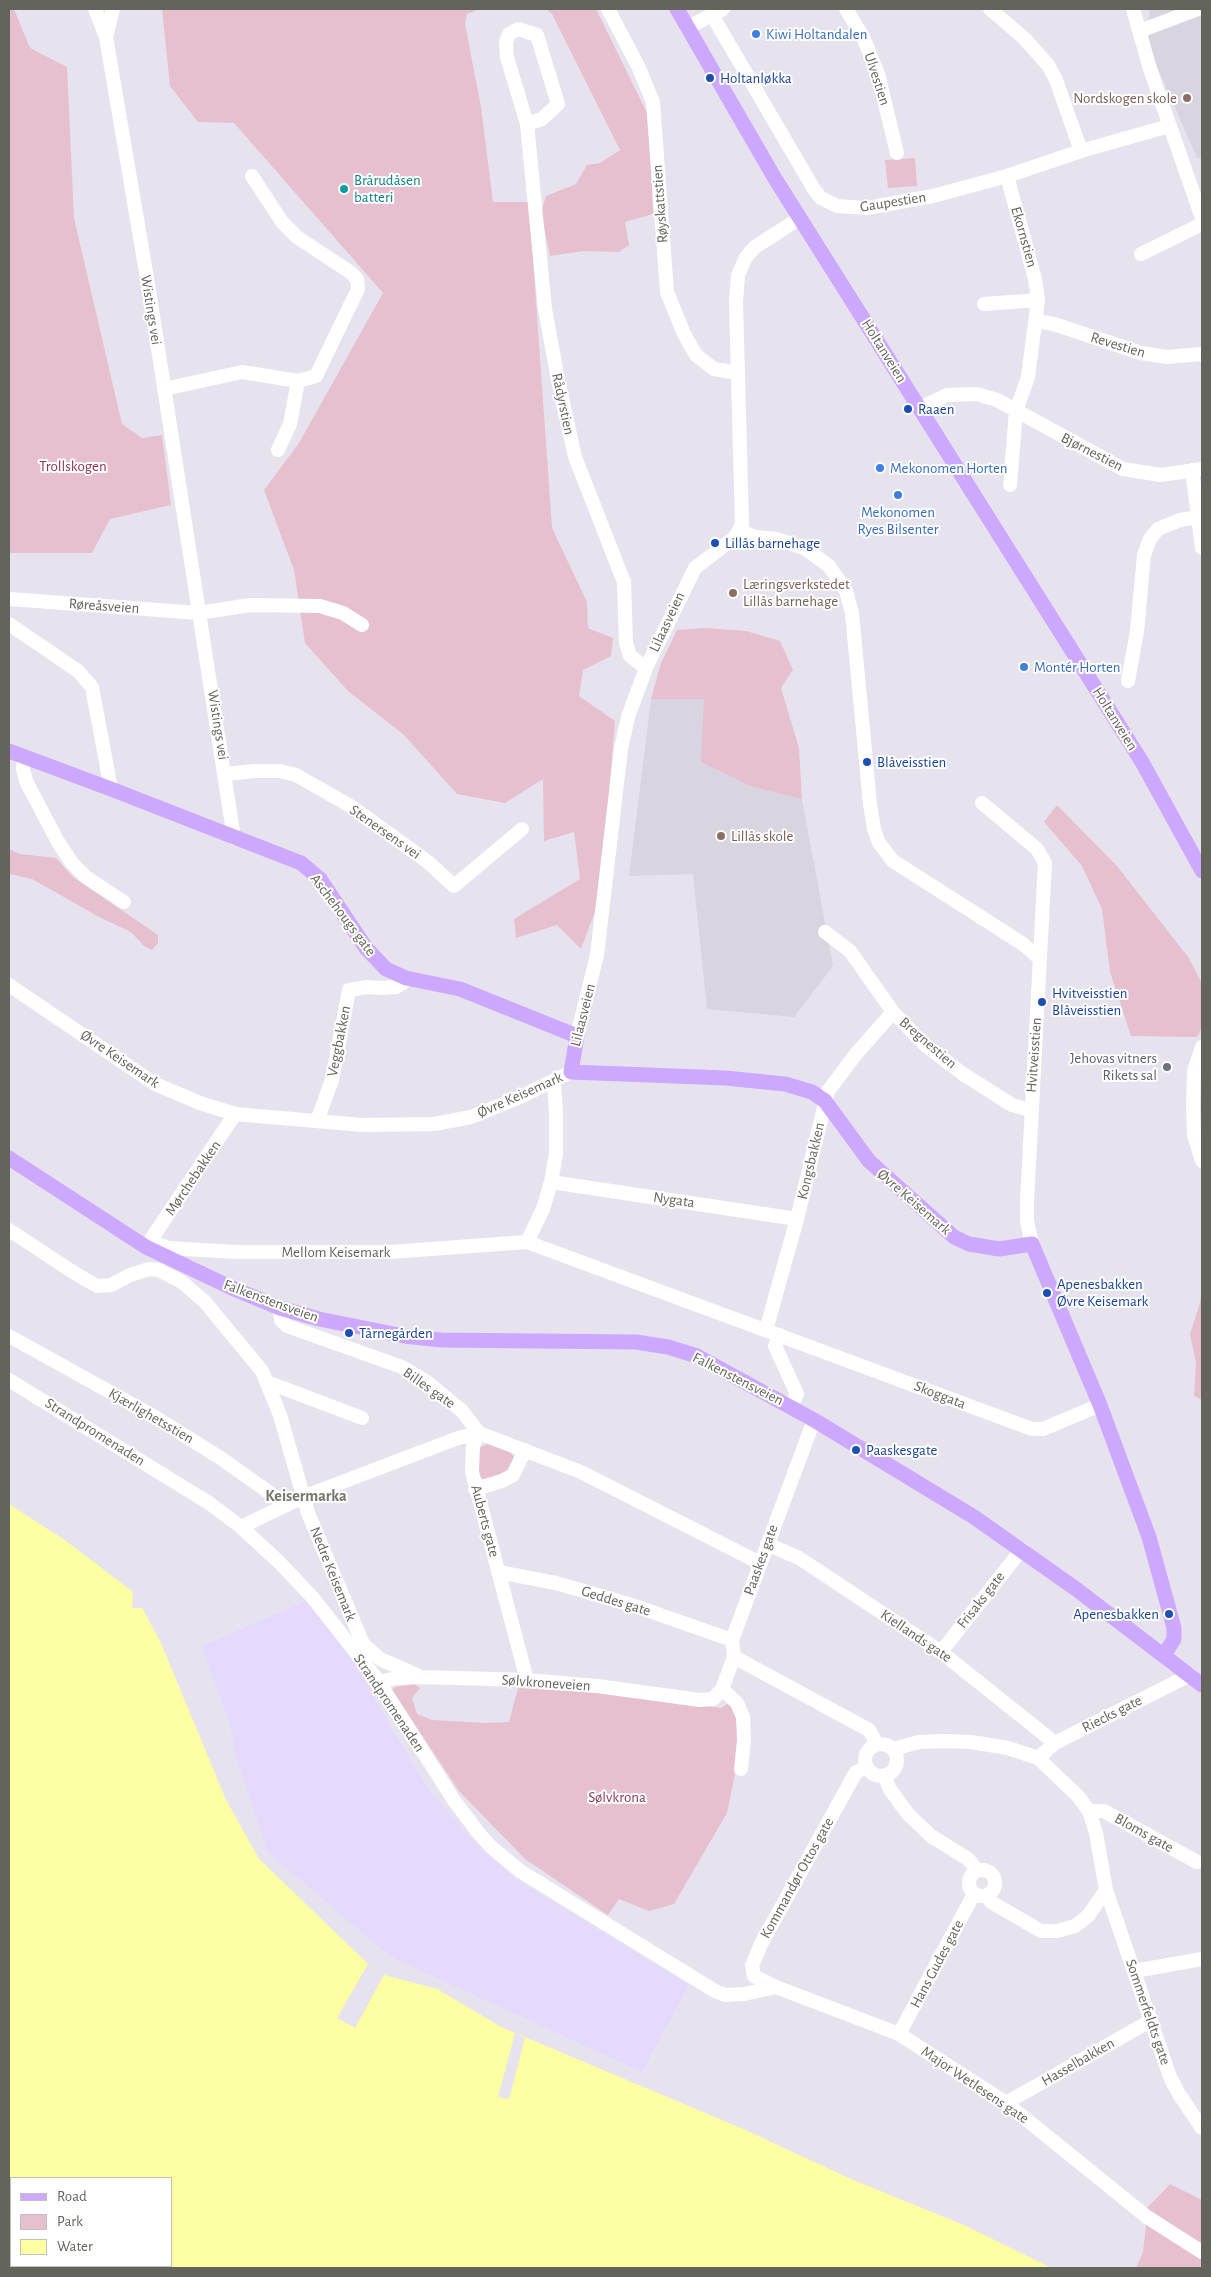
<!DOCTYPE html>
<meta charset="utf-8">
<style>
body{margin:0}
#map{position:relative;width:1211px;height:2277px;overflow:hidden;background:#e7e3ee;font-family:"Alegreya Sans",sans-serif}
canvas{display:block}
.frame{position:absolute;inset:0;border:10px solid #63645b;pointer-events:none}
.legend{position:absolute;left:10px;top:2177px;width:162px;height:90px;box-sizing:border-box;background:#fff;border:1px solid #c1c1bd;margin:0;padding:6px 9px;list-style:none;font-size:15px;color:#63645b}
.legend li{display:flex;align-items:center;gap:10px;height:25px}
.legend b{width:25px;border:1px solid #c1c1bd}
</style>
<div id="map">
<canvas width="1211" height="2277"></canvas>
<div class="frame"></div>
<ul class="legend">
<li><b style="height:6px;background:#cda8ff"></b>Road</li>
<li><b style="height:14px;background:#e6c0cf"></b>Park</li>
<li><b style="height:14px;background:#fdffa3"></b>Water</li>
</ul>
</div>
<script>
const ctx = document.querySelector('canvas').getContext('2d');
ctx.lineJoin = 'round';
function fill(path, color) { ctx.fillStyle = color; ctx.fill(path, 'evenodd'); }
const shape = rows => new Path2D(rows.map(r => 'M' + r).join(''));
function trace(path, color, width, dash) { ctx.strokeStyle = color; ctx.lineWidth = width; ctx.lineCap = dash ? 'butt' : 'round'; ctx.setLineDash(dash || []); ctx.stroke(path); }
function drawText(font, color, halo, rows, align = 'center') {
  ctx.font = font + ' "Alegreya Sans",sans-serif'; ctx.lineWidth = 4; ctx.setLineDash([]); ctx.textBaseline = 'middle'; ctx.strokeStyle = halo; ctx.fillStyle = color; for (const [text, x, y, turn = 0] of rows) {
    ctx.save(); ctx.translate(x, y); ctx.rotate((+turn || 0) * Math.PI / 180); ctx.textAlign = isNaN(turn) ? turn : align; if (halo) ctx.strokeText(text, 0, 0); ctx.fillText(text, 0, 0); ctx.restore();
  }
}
fill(shape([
 [313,1598,352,1648,373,1696,426,1786,471,1838,514,1878,689,1985,642,2072,389,1956,268,1852,235,1755,231,1729,202,1646]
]), '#e6d9fe');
fill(shape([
 [1150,9,1202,9,1202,159,1197,158,1145,39],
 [651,699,704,699,753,787,802,799,833,966,794,1017,707,1009,693,874,629,876]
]), '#d8d4e0');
fill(shape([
 [9,9,14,9,30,48,67,67,74,218,122,424,142,438,162,435,171,505,110,519,92,553,9,553],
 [162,9,480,9,467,14,465,24,481,107,493,202,529,202,552,528,587,602,588,628,613,638,611,656,583,670,579,696,615,721,607,818,597,906,581,949,557,925,516,938,514,919,580,879,574,832,544,841,543,779,505,803,457,794,404,735,348,691,305,643,294,570,264,490,299,443,383,293,234,123,198,122,170,86],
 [546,9,596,9,649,117,653,214,625,222,629,245,619,252,584,251,550,256,541,213,546,196,576,184,587,165,600,163,620,150,552,14],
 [915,158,917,186,888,188,885,160],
 [706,628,746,631,780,641,793,670,781,688,799,748,802,799,753,787,701,762,704,699,651,699,661,663,677,630],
 [1057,805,1117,866,1188,957,1202,983,1202,1028,1197,1037,1131,1036,1110,972,1102,909,1082,866,1044,822],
 [9,849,20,854,56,858,73,877,158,935,158,943,152,950,144,946,131,932,101,918,32,879,9,874],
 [1202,1283,1202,1400,1194,1396,1196,1363,1190,1334,1200,1303],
 [487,1444,510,1452,514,1457,512,1470,487,1480,481,1478,478,1473,478,1452,481,1447],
 [414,1684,420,1688,412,1698,417,1714,432,1720,486,1723,509,1722,518,1688,622,1694,721,1708,730,1702,736,1710,738,1734,736,1769,727,1813,674,1904,649,1911,619,1899,608,1915,525,1859,459,1791,392,1690,395,1687],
 [1170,2184,1202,2200,1202,2268,1136,2268,1143,2252,1148,2207]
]), '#e6c0cf');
fill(shape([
 [9,1504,66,1541,133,1592,132,1608,142,1608,160,1641,226,1800,259,1859,368,1964,384,1975,437,1989,501,2027,743,2129,853,2180,966,2226,1051,2268,9,2268],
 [11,2178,171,2178,171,2266,11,2266]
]), '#fdffa3');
fill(shape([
 [368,1964,384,1975,355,2028,337,2018],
 [515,2033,525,2038,509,2099,498,2097]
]), '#e7e3ee');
trace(shape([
 [95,9,106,37,148,284,234,838],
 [608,9,638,66,653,102,667,292,684,334,696,355,714,369,738,373],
 [846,9,863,37,878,74,897,153],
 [990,9,1024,38,1048,65,1056,80,1081,151],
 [1133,9,1150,69,1202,218],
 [712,15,815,191,821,198,837,206,867,208,933,196,1007,176,1081,151,1169,126],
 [687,28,723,9],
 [1140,31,1198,9],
 [106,37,113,9],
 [527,124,542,119,558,104,537,35,518,29,509,34,506,42,507,57,527,124,545,309,558,380,575,457,624,582,626,643,630,656,646,668],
 [1007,176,1035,279,1038,300,1028,377,1016,411,1010,485],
 [1141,254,1202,224],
 [984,304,1038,300],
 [1036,321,1054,324,1141,353,1167,357,1202,354],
 [164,389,242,372,298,381,316,376,358,289,357,279,350,272,297,237,282,222,252,176],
 [920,408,947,395,977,394,997,400,1123,469,1161,475,1202,469],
 [278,450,290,424,298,381],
 [1192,470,1202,548],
 [740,531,756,537,777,539,806,549,829,566,846,591,852,613,870,804,874,829,879,843,893,861,1023,944,1039,958],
 [9,599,199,613,250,605,320,606,343,613,362,625],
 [9,624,78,671,92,687,111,789],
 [1128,681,1137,631,1144,555,1150,539,1158,529,1180,520,1198,517],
 [24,759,23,769,26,781,58,842,72,863,86,877,124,902],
 [225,774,255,771,280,771,296,775,352,807,428,862,454,886,522,829],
 [982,803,1037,849,1045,863,1027,1201,1027,1221,1032,1244],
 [825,932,850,951,893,1012,925,1045,963,1074,1012,1105,1030,1110],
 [9,985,155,1084,200,1103,235,1114,362,1125,434,1124,471,1117,520,1097,571,1072],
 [577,1036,597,955,621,749,628,717,646,668,695,568,735,537,742,525,736,302,738,275,746,257,755,247,800,218],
 [1202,1047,1194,1071,1193,1106,1194,1135,1202,1161],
 [317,1121,332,1080,349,990,367,987,381,988,396,987,403,983,406,978],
 [551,1182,797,1219],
 [9,1230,76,1274,97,1286,111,1285,130,1275,149,1269,159,1270,182,1282,205,1302,262,1371,280,1415,308,1513,363,1644,380,1659,421,1677],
 [150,1241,235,1114],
 [527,1242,1032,1429,1043,1429,1100,1405],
 [146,1247,150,1241,168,1248,236,1252,390,1252,527,1242,543,1209,551,1182,556,1154,556,1114,554,1081],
 [280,1308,281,1320,287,1326,402,1367,427,1382,462,1411,479,1433,581,1472,760,1563],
 [766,1330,797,1219,828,1091,856,1054,893,1012],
 [780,1335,775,1346,797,1394,791,1406],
 [9,1336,155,1417,222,1459,287,1505],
 [9,1380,209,1503,241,1527,280,1563,313,1598,379,1682,453,1799,477,1831,490,1846,520,1871,715,1991,725,1995,744,1994,776,1987],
 [267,1382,362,1418],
 [479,1433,473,1445,472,1472,527,1680],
 [475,1489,502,1481,513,1475,525,1450],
 [241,1527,303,1497,458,1438,479,1433],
 [767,1544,799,1558,941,1652,1055,1743],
 [498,1572,556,1583,635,1606,732,1640],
 [941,1652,1022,1549],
 [734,1657,869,1730,877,1744],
 [379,1682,397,1678,421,1677,527,1680,597,1686,700,1700,713,1699,722,1689,734,1657,732,1640,814,1420],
 [722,1689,737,1703,743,1717,744,1740,741,1769],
 '865 1760a16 16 0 1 1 32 0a16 16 0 1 1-32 0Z',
 [893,1749,919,1742,944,1741,971,1742,1008,1748,1038,1758,1078,1796,1089,1811,1096,1833,1106,1890,1170,2077,1179,2094,1202,2128],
 [1038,1758,1055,1743,1190,1675],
 [867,1767,856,1772,761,1944,752,1966,754,1976,776,1987,899,2034,1006,2103,1147,2217,1202,2252],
 [885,1776,889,1788,908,1814,931,1836,968,1859,977,1870],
 [1089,1811,1104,1811,1197,1862],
 '969 1883a13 13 0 1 1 26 0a13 13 0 1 1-26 0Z',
 [987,1895,991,1902,1041,1931,1057,1931,1075,1926,1088,1916,1106,1890],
 [1134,1971,1202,1959],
 [899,2034,974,1894],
 [1006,2103,1150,2021]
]), '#fff', 14);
trace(shape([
 [677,9,774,177,1142,762,1202,871],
 [9,751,111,789,301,863,320,879,366,948,386,969,406,978,460,989,577,1036,571,1072,725,1078,785,1084,812,1092,825,1101,869,1161,954,1237,969,1244,999,1249,1032,1244,1100,1405,1149,1537,1174,1628,1174,1639,1164,1655],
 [9,1158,146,1247,232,1288,280,1308,319,1319,404,1336,441,1340,636,1342,668,1347,697,1356,814,1420,974,1517,1076,1589,1202,1685]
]), '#cda8ff', 15);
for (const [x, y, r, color] of [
 [756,34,5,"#3f7fe0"],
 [710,78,5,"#1a4fb4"],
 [1187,98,5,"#8d6e63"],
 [344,189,5,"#0f9aa8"],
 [908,409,5,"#1a4fb4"],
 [880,468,5,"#3f7fe0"],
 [898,495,5,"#3f7fe0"],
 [715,543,5,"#1a4fb4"],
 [733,593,5,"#8d6e63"],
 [1024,667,5,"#3f7fe0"],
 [867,762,5,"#1a4fb4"],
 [721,836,5,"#8d6e63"],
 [1042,1002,5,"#1a4fb4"],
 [1167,1067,5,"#6b7280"],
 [1047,1293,5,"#1a4fb4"],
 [349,1333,5,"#1a4fb4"],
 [856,1450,5,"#1a4fb4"],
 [1169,1614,5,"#1a4fb4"]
]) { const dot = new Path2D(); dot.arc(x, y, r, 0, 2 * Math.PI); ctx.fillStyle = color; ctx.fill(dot); trace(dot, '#fff', 2); }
drawText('15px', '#366cbe', '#fff', [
 ["Kiwi Holtandalen",766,34],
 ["Mekonomen Horten",890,468],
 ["Mekonomen",898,512,"center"],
 ["Ryes Bilsenter",898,529,"center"],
 ["Montér Horten",1034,667]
], 'left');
drawText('15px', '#164399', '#fff', [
 ["Holtanløkka",720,78],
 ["Raaen",918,409],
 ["Lillås barnehage",725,543],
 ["Blåveisstien",877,762],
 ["Hvitveisstien",1052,993],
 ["Blåveisstien",1052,1010],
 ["Apenesbakken",1057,1284],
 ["Øvre Keisemark",1057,1301],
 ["Tårnegården",359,1333],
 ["Paaskesgate",866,1450],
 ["Apenesbakken",1159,1614,"right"]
], 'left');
drawText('15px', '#63645b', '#fff', [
 ["Ulvestien",877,79,72],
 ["Gaupestien",893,202,-9],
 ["Røyskattstien",660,204,-94],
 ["Ekornstien",1024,237,74],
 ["Wistings vei",151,310,81],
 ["Revestien",1118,345,17],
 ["Holtanveien",884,351,58],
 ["Rådyrstien",563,404,78],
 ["Bjørnestien",1092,452,27],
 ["Røreåsveien",104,606,4],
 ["Lilaasveien",667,622,-65],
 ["Holtanveien",1115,719,58],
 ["Wistings vei",218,725,81],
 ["Stenersens vei",385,832,35],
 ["Aschehougs gate",343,915,53],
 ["Lilaasveien",583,1015,-76],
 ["Veggbakken",339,1041,-79],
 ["Bregnestien",928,1043,41],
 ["Hvitveisstien",1034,1055,-86],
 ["Øvre Keisemark",120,1059,34],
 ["Øvre Keisemark",520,1095,-24],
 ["Kongsbakken",811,1161,-77],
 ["Mørchebakken",193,1178,-56],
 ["Nygata",674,1200,8],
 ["Øvre Keisemark",914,1202,41],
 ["Mellom Keisemark",336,1252],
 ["Falkenstensveien",271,1301,20],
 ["Falkenstensveien",738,1379,27],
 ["Billes gate",429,1388,35],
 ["Skoggata",940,1395,21],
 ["Kjærlighetsstien",151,1416,30],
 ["Strandpromenaden",95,1432,32],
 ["Auberts gate",485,1521,75],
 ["Paaskes gate",761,1560,-70],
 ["Nedre Keisemark",333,1574,68],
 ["Frisaks gate",981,1600,-52],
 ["Geddes gate",616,1601,17],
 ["Kiellands gate",916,1636,34],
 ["Sølvkroneveien",546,1683,4],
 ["Strandpromenaden",389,1703,56],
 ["Riecks gate",1112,1714,-27],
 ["Bloms gate",1144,1833,29],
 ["Kommandør Ottos gate",797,1878,-61],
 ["Hans Gudes gate",937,1964,-62],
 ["Sommerfeldts gate",1148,2012,71],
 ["Hasselbakken",1078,2062,-30],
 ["Major Wetlesens gate",975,2085,34]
]);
drawText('15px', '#785e54', '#fff', [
 ["Nordskogen skole",1177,98,"right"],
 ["Læringsverkstedet",743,584],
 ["Lillås barnehage",743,601],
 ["Lillås skole",731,836]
], 'left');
drawText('15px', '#0d838f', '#fff', [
 ["Brårudåsen",354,180],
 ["batteri",354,197]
], 'left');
drawText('15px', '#893654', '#fff', [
 ["Trollskogen",73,466],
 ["Sølvkrona",617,1797]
]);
drawText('15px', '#5b616d', '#fff', [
 ["Jehovas vitners",1157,1058],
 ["Rikets sal",1157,1075]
], 'right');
drawText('bold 16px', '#75766c', '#fff', [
 ["Keisermarka",306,1496]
]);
</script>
